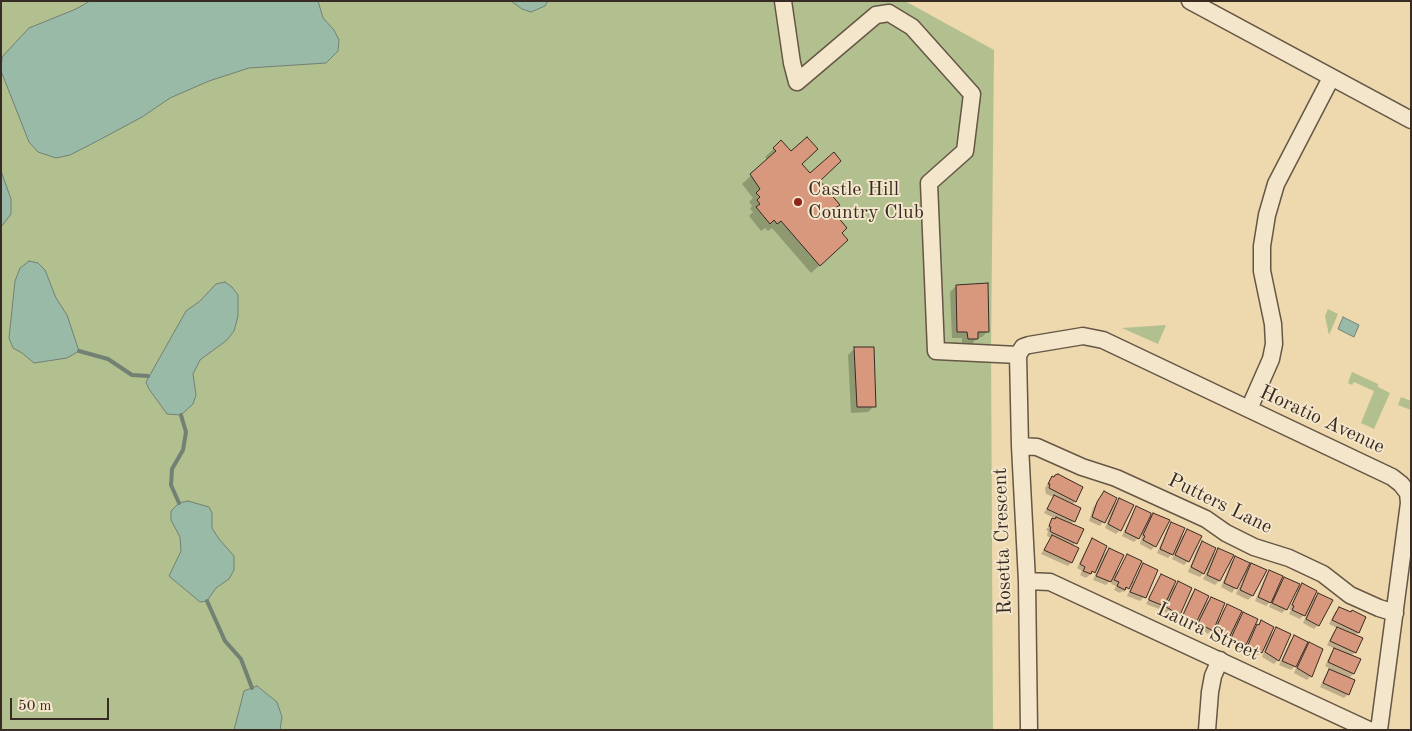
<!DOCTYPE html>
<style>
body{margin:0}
#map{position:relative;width:1412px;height:731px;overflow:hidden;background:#eed8ad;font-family:"Old Standard TT",serif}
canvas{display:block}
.frame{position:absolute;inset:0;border:2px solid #372b23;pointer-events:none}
.scale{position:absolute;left:10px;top:698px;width:99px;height:22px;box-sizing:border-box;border:2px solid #372b23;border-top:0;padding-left:6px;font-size:15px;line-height:18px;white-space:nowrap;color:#372b23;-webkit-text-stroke:4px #f4e6ca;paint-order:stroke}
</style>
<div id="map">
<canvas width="1412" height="731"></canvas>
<div class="frame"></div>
<div class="scale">50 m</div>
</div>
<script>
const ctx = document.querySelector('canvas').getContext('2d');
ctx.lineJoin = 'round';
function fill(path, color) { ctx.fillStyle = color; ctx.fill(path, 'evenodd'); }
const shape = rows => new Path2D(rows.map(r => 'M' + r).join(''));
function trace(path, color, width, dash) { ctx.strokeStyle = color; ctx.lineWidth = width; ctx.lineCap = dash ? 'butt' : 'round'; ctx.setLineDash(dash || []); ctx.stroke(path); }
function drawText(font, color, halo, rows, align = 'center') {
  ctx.font = font + ' "Old Standard TT",serif'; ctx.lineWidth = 4; ctx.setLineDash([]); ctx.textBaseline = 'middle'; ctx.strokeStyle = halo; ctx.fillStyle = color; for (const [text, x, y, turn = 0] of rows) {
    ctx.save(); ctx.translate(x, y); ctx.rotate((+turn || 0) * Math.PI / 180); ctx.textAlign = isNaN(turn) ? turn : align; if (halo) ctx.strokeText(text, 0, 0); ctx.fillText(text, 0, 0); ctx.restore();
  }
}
fill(shape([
 [1,1,905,1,994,50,991,349,993,730,1,730],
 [1328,309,1338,314,1329,335,1325,316],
 [1166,325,1158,344,1122,328],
 [1352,372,1378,384,1378,387,1390,393,1374,429,1361,423,1374,391,1354,382,1352,385,1348,383],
 [1401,397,1411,401,1411,410,1398,405]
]), '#b2c08f');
const water = shape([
 [90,1,318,1,323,18,334,30,339,40,338,51,326,63,249,68,209,81,170,98,142,117,103,138,70,155,56,158,38,152,29,142,1,71,2,57,29,28,76,9,90,1],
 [511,1,548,1,545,6,531,12,522,9,511,1],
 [1,171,11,199,11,214,1,227,1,171],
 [29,261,38,263,45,270,56,298,67,315,79,351,67,358,34,363,22,353,13,348,9,338,15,281,20,268,29,261],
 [225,282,232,287,238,295,238,316,234,331,227,340,200,360,193,374,196,395,193,404,181,415,167,414,149,389,146,382,186,311,200,301,216,284,225,282],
 [1343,317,1359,325,1354,337,1338,329,1343,317],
 [188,501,209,507,212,513,212,528,219,539,234,556,234,570,229,579,216,588,207,601,200,602,169,576,181,551,180,537,171,520,171,511,179,503,188,501],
 [257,686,277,702,282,717,280,730,234,730,244,691,257,686]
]);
fill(water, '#9abaa8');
trace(water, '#728173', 1);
fill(shape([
 [781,142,838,204,831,212,840,233,838,249,811,273,772,228,768,231,765,228,761,231,749,216,753,212,750,209,752,206,749,202,753,198,742,184,768,160,765,157],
 [956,286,988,331,982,337,977,338,971,345,962,345,962,338,952,338,950,292],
 [854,349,874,406,868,412,851,413,848,355],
 [1052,477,1075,502,1072,505,1080,509,1071,525,1082,530,1073,546,1071,562,1068,566,1041,554,1051,538,1047,536,1048,531,1046,530,1054,518,1044,513,1054,497,1046,494,1045,488],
 [1104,492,1112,507,1119,499,1120,530,1116,534,1105,528,1110,515,1108,514,1100,526,1089,521,1093,508],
 [1137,508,1152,516,1155,546,1151,550,1140,544,1142,534,1134,542,1122,536,1133,512],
 [1172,523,1180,538,1187,531,1188,561,1184,565,1172,559,1176,550,1168,558,1157,553,1168,527],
 [1092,540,1101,557,1109,549,1115,570,1118,571,1127,556,1132,580,1134,581,1140,569,1144,565,1144,597,1140,601,1127,596,1132,584,1124,592,1122,591,1120,593,1114,590,1116,586,1111,584,1113,578,1106,585,1093,580,1098,568,1086,578,1080,575,1082,571,1077,568,1089,544],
 [1202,543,1211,557,1218,550,1219,581,1215,585,1203,579,1208,569,1200,577,1188,572,1198,547],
 [1235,558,1244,572,1252,565,1265,571,1252,596,1248,600,1236,594,1242,581,1240,580,1232,593,1221,587,1231,562],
 [1270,571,1278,586,1285,579,1286,609,1282,613,1269,607,1273,599,1266,606,1255,601,1266,575],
 [1162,576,1170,590,1178,583,1190,588,1179,615,1175,618,1163,611,1167,601,1159,609,1146,604,1158,580],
 [1303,584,1310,602,1318,594,1318,625,1314,629,1303,623,1308,611,1300,619,1289,614,1291,610,1289,609,1297,592,1295,592],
 [1195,591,1203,606,1211,598,1217,619,1219,620,1223,610,1227,606,1236,621,1244,613,1251,632,1261,622,1269,636,1277,629,1289,634,1278,660,1274,664,1262,657,1265,649,1257,656,1244,650,1248,642,1241,649,1228,642,1232,634,1225,641,1222,640,1223,639,1212,634,1215,626,1208,634,1195,627,1200,616,1192,624,1180,619,1191,595],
 [1339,608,1365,617,1358,633,1354,636,1355,652,1351,656,1353,674,1349,678,1348,694,1344,698,1320,687,1326,674,1331,669,1325,666,1331,653,1335,649,1327,645,1333,633,1337,628,1329,624,1335,612],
 [1294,637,1303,651,1309,644,1311,676,1307,680,1294,673,1298,663,1291,670,1279,665,1290,641]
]), '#0003');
trace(shape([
 [79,351,108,359,132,375,148,376],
 [179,503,171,485,172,469,183,450,186,432,181,415],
 [207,601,225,641,241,659,252,688]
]), '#728173', 4);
const building = shape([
 [807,137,818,149,802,164,810,173,834,152,841,161,820,181,840,205,832,210,847,228,842,233,848,240,820,266,781,221,777,224,774,220,770,224,756,207,760,204,757,200,760,197,756,193,760,189,750,174,776,151,773,148,781,140,791,151,807,137],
 [988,283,989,332,978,332,978,339,968,339,967,332,957,332,956,285,988,283],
 [854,347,874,347,876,407,857,407,854,347],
 [1058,474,1083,487,1076,502,1049,488,1050,484,1048,484,1052,476,1054,477,1055,475,1058,474],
 [1104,491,1117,498,1105,523,1092,517,1097,502,1104,491],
 [1054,495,1081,508,1075,522,1047,509,1054,495],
 [1119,498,1134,505,1121,531,1108,524,1119,498],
 [1136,506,1151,513,1151,515,1139,539,1125,532,1136,506],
 [1153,513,1170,520,1156,547,1143,540,1145,536,1143,535,1153,513],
 [1056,517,1084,529,1077,544,1051,532,1050,530,1051,527,1049,526,1052,518,1055,519,1056,517],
 [1171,522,1185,528,1173,555,1160,549,1171,522],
 [1187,529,1202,536,1189,562,1175,555,1187,529],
 [1052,535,1079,548,1072,563,1044,550,1052,535],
 [1092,538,1107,546,1095,573,1092,571,1091,574,1083,571,1085,567,1080,564,1092,538],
 [1202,541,1216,548,1204,574,1191,567,1202,541],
 [1109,548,1124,555,1111,582,1096,576,1109,548],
 [1218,548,1234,555,1220,581,1207,575,1218,548],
 [1127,554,1142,561,1129,589,1126,587,1125,590,1117,586,1119,582,1114,580,1127,554],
 [1235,556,1250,563,1237,589,1224,583,1235,556],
 [1143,563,1158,570,1146,598,1130,592,1143,563],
 [1251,563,1267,570,1253,596,1240,590,1251,563],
 [1269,570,1283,576,1271,603,1258,597,1269,570],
 [1161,574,1176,581,1164,606,1149,600,1149,598,1161,574],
 [1284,577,1300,584,1287,610,1272,603,1284,577],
 [1178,581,1192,588,1180,615,1166,607,1178,581],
 [1302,583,1317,591,1305,616,1292,610,1294,606,1292,605,1302,583],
 [1195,589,1209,596,1197,621,1183,615,1195,589],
 [1318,593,1333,600,1319,626,1306,619,1318,593],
 [1211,597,1225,603,1213,631,1198,623,1211,597],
 [1227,604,1242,611,1229,638,1215,630,1227,604],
 [1339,607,1351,612,1352,610,1366,617,1359,633,1332,620,1339,607],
 [1243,612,1258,619,1246,645,1231,638,1243,612],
 [1261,620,1274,627,1262,653,1248,645,1257,624,1259,625,1261,620],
 [1276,627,1291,634,1279,661,1265,652,1276,627],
 [1337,627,1363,638,1356,653,1330,641,1337,627],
 [1294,635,1308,642,1296,667,1282,661,1294,635],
 [1309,642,1323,649,1312,677,1297,668,1309,642],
 [1334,648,1361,659,1354,674,1328,662,1334,648],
 [1329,669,1355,680,1349,695,1323,683,1329,669]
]);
fill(building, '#d7987d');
trace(building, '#372b23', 1);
const street = shape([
 [783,1,792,63,797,82,876,15,889,13,912,27,972,94,965,151,929,183,936,351,1018,355],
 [1190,1,1411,120],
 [1249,409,1271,359,1274,344,1273,324,1262,271,1262,246,1267,215,1276,184,1331,78],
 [1020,446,1037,447,1082,467,1116,478,1206,519,1226,533,1254,547,1289,558,1323,574,1350,595,1379,608,1395,613],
 [1027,581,1050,582,1369,730],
 [1029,730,1027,581,1020,446,1018,355,1023,347,1029,345,1083,336,1103,340,1392,477,1401,484,1408,493,1409,503,1379,730],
 [1207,730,1210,692,1213,676,1220,660]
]);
trace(street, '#655646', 19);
trace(street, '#f4e6ca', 16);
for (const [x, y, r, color] of [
 [798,202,5,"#8f2418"]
]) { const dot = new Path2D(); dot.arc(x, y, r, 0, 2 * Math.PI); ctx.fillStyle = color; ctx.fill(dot); trace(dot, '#f4e6ca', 2); }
drawText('20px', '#372b23', '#f4e6ca', [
 ["Castle Hill",808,190],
 ["Country Club",808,213]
], 'left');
drawText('20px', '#372b23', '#f4e6ca', [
 ["Horatio Avenue",1322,420,25],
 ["Putters Lane",1220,504,26],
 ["Rosetta Crescent",1003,541,-92],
 ["Laura Street",1208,632,25]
]);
</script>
